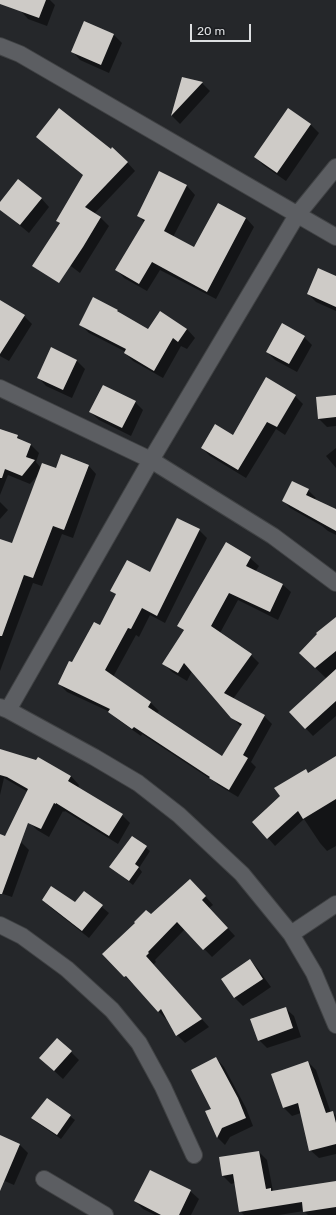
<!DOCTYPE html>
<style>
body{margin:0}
#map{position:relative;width:336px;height:1215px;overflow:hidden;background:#25272a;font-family:Rubik,sans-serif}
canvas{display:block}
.scale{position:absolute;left:190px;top:24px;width:61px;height:18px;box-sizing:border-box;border:2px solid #dddfe1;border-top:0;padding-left:5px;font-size:12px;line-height:14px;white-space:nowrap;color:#dddfe1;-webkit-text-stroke:3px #1b1d20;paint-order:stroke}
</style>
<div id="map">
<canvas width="336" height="1215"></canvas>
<div class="scale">20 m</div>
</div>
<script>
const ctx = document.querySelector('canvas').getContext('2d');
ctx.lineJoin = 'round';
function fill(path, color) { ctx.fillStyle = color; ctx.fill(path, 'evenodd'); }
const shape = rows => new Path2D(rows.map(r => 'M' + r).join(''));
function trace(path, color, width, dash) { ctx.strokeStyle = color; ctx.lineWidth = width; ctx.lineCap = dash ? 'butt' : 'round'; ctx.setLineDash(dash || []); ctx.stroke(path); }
fill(shape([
 [24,0,50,0,55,5,47,26,28,19,20,10],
 [85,22,114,35,122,43,109,73,80,60,72,51],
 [183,78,202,83,210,91,180,124,172,116],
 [288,110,311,125,319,133,286,181,263,165,255,157],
 [38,137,127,162,135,171,94,214,100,217,109,226,80,273,55,254,60,224,57,221,84,176,46,145],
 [160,172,187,186,195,195,173,237,194,249,246,218,254,227,216,299,160,270,147,291,124,278,116,269,144,222,138,215],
 [41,198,49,207,29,233,0,209,0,203],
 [336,277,336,311,316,302,308,294],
 [0,301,24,316,32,324,9,361,0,356],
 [117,310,122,315,149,330,187,329,195,338,187,349,181,346,163,378,133,361,125,353,126,352,89,333,80,324],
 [304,337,312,345,297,372,275,360,267,352],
 [51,349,77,361,85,369,72,398,46,386,38,377],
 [295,396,303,404,285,435,276,429,246,478,210,456,202,448,233,436],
 [336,396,336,426,327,427,319,419],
 [135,402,143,410,131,436,99,420,90,412],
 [0,430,17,436,22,441,31,445,39,453,36,462,41,468,57,469,88,465,96,474,73,538,62,534,42,586,33,583,0,671,0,540,13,545,39,474,30,484,8,475,0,495],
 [336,448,336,468,326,456],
 [308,490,316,498,314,500,336,510,336,535,328,531,322,526,290,508,283,500],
 [0,502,8,510,0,519],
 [199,530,207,538,165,623,150,615,139,637,136,635,113,677,151,703,159,711,156,714,222,757,241,727,192,671,187,681,172,672,164,664,184,631,179,626,250,558,259,566,255,572,282,584,291,592,278,620,238,600,220,633,251,655,259,663,233,699,264,716,272,724,251,762,256,767,238,797,218,785,215,782,142,734,141,736,117,719,110,712,67,692,59,684,72,663,100,627,117,595,112,590,151,574],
 [336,622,336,716,313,736,290,712,327,679,308,661,318,634],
 [0,750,36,761,38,758,71,776,79,785,78,788,122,815,130,823,118,844,65,811,64,812,63,811,49,837,37,830,29,822,28,792,4,778,0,795],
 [336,757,336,846,327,851,320,843,304,819,275,846,268,838,282,796,305,770,309,774],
 [132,837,150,851,139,868,142,872,133,885,111,867],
 [21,842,29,850,12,897,0,893,0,847],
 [198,888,213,905,209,908,235,936,212,957,185,929,155,960,156,962,153,965,209,1027,185,1043,177,1035,167,1018,166,1019,158,1011,134,983,133,984,103,954,151,916],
 [84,892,109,913,89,938,50,907,43,900,75,903],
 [250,960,258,969,271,987,243,1006,234,997],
 [285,1008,294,1016,301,1037,267,1048,259,1040],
 [71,1052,79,1060,63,1079,40,1058],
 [216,1058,224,1067,246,1108,253,1126,230,1137,225,1145,218,1138,207,1112,213,1109],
 [308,1062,316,1070,331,1113,333,1112,336,1116,336,1154,319,1158,310,1150,301,1113,292,1116,284,1108,272,1074],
 [47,1099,75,1120,61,1139,36,1122,32,1118],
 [0,1136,20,1145,28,1153,14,1185,0,1179],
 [259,1152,267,1160,273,1191,336,1182,336,1215,308,1215,304,1211,279,1215,244,1215,240,1211,235,1183,231,1184,223,1176],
 [190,1191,199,1199,191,1215,155,1215,143,1209,135,1201]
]), '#0007');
fill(shape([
 [0,0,46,0,39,18,0,4],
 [84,21,114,34,101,65,71,52],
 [182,77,203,82,171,116],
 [59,108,111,149,112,147,128,162,85,207,101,217,83,247,59,283,32,266,60,223,56,221,83,175,36,137],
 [288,108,311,124,277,173,254,157],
 [159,171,187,185,164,231,194,247,218,203,246,218,207,292,152,262,139,284,115,270,145,220,137,216],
 [18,179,42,198,20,225,0,210,0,202],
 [318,268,336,276,336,307,307,294],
 [93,297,118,310,117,311,148,329,160,311,187,329,178,342,173,338,154,371,124,353,126,349,79,325],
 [0,300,25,315,0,354],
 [282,323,305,336,289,364,266,352],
 [51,347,77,360,63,390,37,378],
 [266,377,296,395,277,427,267,422,238,470,201,448,215,424,233,435],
 [103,385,136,401,122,428,89,412],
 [336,395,336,417,318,419,316,397],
 [0,429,18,435,17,438,31,444,26,457,35,460,22,476,5,469,2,478,0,478],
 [61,454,89,465,64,530,53,526,33,578,24,575,2,636,0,636,0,539,12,543,42,463,56,468],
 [292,481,309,489,306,495,336,509,336,531,282,501],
 [177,518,200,529,157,616,142,608,131,629,128,628,105,670,151,702,148,707,222,756,242,724,231,718,184,663,178,673,162,664,184,630,177,626,226,542,251,557,246,566,283,584,270,612,229,593,211,626,252,654,224,693,265,715,243,755,248,758,229,790,209,778,210,777,134,727,132,729,108,712,110,709,58,684,69,661,72,662,94,622,100,625,116,594,110,591,127,560,150,572],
 [336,617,336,651,315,668,299,653,317,634,316,633],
 [336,669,336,701,305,729,289,712],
 [0,749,36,760,38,757,71,776,68,781,123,814,109,836,56,803,56,804,54,803,41,829,28,823,2,894,0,894,0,834,5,836,28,789,7,777,0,775],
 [336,756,336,799,303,819,298,811,267,839,252,822,280,796,274,788,306,769,308,773],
 [132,836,147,846,135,864,139,867,129,881,109,867],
 [190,879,206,896,202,900,228,928,203,950,177,922,148,952,149,953,146,956,202,1019,176,1036,161,1009,158,1012,126,976,124,977,102,954,135,923,134,922,146,910,151,914],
 [51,886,75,902,84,891,103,905,82,931,42,900],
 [250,959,263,979,234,998,221,979],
 [286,1007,293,1028,258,1041,250,1019],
 [57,1038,72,1051,54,1071,39,1058],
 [216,1057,238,1098,246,1118,222,1128,217,1138,205,1111,211,1109,191,1070],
 [308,1061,326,1113,333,1111,336,1123,336,1144,309,1151,298,1103,283,1108,271,1074],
 [47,1098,71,1115,57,1135,31,1118],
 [0,1135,20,1144,0,1191],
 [259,1151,266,1189,271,1188,271,1191,336,1181,336,1207,303,1212,302,1202,239,1212,233,1174,222,1176,219,1157],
 [150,1170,191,1190,179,1215,161,1215,134,1201]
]), '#cecbc7');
const minor = shape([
 [0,46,20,54,336,237],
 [0,388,151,460,273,536,336,583],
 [0,707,8,710,94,757,138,783,179,815,242,874,291,934,314,973,336,1025],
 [8,710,151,460,297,215,336,167],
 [0,925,22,936,67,969,112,1010,139,1043,163,1087,194,1155],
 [291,934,336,904],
 [44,1179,105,1215]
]);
trace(minor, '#404244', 18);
trace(minor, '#5c5e62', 16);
</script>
